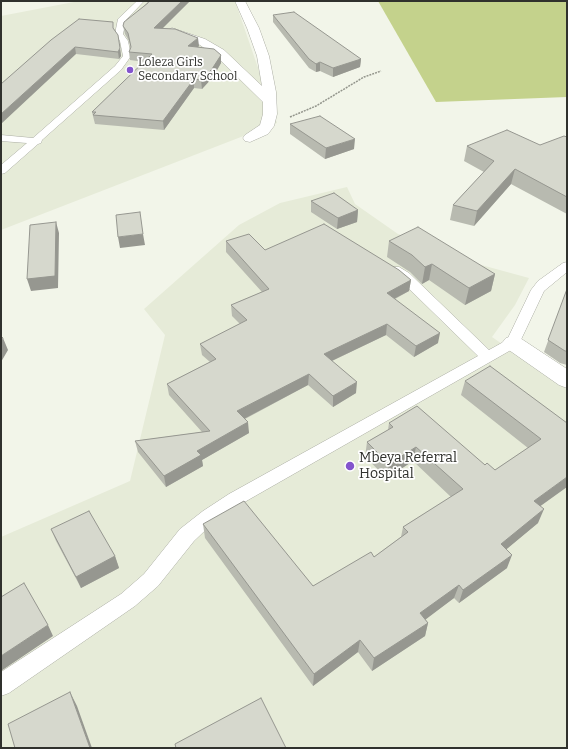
<!DOCTYPE html>
<style>
body{margin:0}
#map{position:relative;width:568px;height:749px;overflow:hidden;background:#f2f5e9;font-family:Bitter,serif}
canvas{display:block}
.frame{position:absolute;inset:0;border:2px solid #30312d;pointer-events:none}
</style>
<div id="map">
<canvas width="568" height="749"></canvas>
<div class="frame"></div>
</div>
<script>
const ctx = document.querySelector('canvas').getContext('2d');
ctx.lineJoin = 'round';
function fill(path, color) { ctx.fillStyle = color; ctx.fill(path, 'evenodd'); }
const shape = rows => new Path2D(rows.map(r => 'M' + r).join(''));
function trace(path, color, width, dash) { ctx.strokeStyle = color; ctx.lineWidth = width; ctx.lineCap = dash ? 'butt' : 'round'; ctx.setLineDash(dash || []); ctx.stroke(path); }
function drawText(font, color, halo, rows, align = 'center') {
  ctx.font = font + ' Bitter,serif'; ctx.lineWidth = 3.5; ctx.setLineDash([]); ctx.textBaseline = 'middle'; ctx.strokeStyle = halo; ctx.fillStyle = color; for (const [text, x, y, turn = 0] of rows) {
    ctx.save(); ctx.translate(x, y); ctx.rotate((+turn || 0) * Math.PI / 180); ctx.textAlign = isNaN(turn) ? turn : align; if (halo) ctx.strokeText(text, 0, 0); ctx.fillText(text, 0, 0); ctx.restore();
  }
}
fill(shape([
 [79,1,235,1,277,123,1,230,1,16],
 [347,187,355,204,398,234,474,263,529,278,515,305,492,337,567,389,567,748,1,748,1,537,130,481,165,335,144,309,239,225,280,203]
]), '#e6ebd8');
fill(shape([
 [378,1,567,1,567,97,436,102]
]), '#c4d28c');
const service = shape([
 [137,1,144,1,126,20,123,34,128,41,131,56,121,70,42,140,41,143,38,144,5,173,1,174,1,165,27,143,1,141,1,135,33,138,115,66,123,56,120,41,115,34,118,19,137,1],
 [567,262,567,272,544,291,518,346,241,504,215,521,194,541,158,586,135,606,9,693,1,696,1,672,121,594,144,574,180,529,203,511,229,494,478,356,399,279,389,273,388,270,389,267,399,267,409,273,489,350,507,340,531,290,538,281,563,263,567,262]
]);
const minor = shape([
 [235,1,245,1,259,28,269,56,276,92,277,114,274,126,268,134,250,142,245,141,243,138,245,135,260,125,263,114,263,102,216,56,197,43,168,33,166,31,172,28,205,39,224,50,262,86,257,56,247,28,235,1],
 [513,336,520,338,567,369,567,388,559,385,506,348,502,343,506,338,513,336]
]);
trace(service, '#acaea4', 1);
trace(minor, '#acaea4', 1);
trace(shape([
 [290,117,316,106,364,77,381,71]
]), '#93958c', 1.5, [2, 1]);
fill(service, '#fff');
fill(minor, '#fff');
fill(shape([
 [149,1,190,1,162,28,199,46,198,47,221,63,213,77,202,89,194,88,164,130,95,124,92,112,144,62,130,60,129,52,131,48,129,41,125,34,123,26],
 [273,15,361,59,360,67,333,77,320,71,316,72,309,68,273,22],
 [114,29,120,48,121,56,119,59,76,54,51,40],
 [290,124,354,149,325,159,290,134],
 [567,137,567,214,511,184,474,226,450,220,453,205,484,172,464,161,467,146,540,145],
 [311,201,358,210,357,222,337,229,311,212],
 [226,241,265,250,411,280,409,291,395,299,438,343,414,357,386,335,332,361,356,393,333,407,308,385,245,419,249,433,202,460,203,466,166,487,138,452,135,441,202,432,169,395,167,384,210,362,202,355,200,344,240,324,232,316,231,305,262,292,226,252],
 [389,241,495,274,491,291,465,305,429,280,422,284,410,272,387,257],
 [567,289,567,365,560,363,544,352],
 [465,381,567,423,540,506,538,523,506,549,507,568,459,603,454,598,425,619,428,623,425,636,372,671,358,652,313,686,205,538,203,524,313,586,374,557,401,537,403,527,451,497,413,461,387,478,365,457,367,442,388,430,389,423,485,465,495,470,528,448,461,395],
 [51,529,115,556,119,568,81,588,56,541]
]), '#b8bab0');
fill(shape([
 [182,1,190,1,155,36,154,28],
 [198,38,199,46,189,55,188,46],
 [75,47,76,54,1,124,1,114],
 [120,48,121,56,119,59,118,52],
 [221,55,221,63,213,77,202,89,201,80],
 [361,59,360,67,333,77,333,68],
 [320,62,320,71,316,72,316,64],
 [194,79,194,88,164,130,163,121],
 [355,139,354,149,325,159,326,148],
 [515,169,511,184,474,226,477,211],
 [358,210,357,222,337,229,338,218],
 [56,222,59,233,58,288,31,291,27,279],
 [143,234,145,245,120,248,118,237],
 [432,264,429,280,422,284,425,267],
 [495,274,491,291,465,305,469,288],
 [411,280,409,291,386,303,387,293],
 [387,324,386,335,323,365,324,354],
 [440,333,438,343,414,357,416,346],
 [3,338,8,350,1,362,1,342],
 [309,374,308,385,238,422,237,411],
 [357,382,356,393,333,407,333,396],
 [248,422,249,433,202,460,203,466,166,487,164,476,197,451],
 [416,447,413,461,387,478,389,464],
 [567,477,567,487,528,515,534,501],
 [544,509,538,523,496,558,501,544],
 [512,555,507,568,459,603,463,590],
 [115,556,119,568,81,588,76,577],
 [459,585,454,598,417,626,420,613],
 [428,623,425,636,372,671,374,658],
 [48,625,53,636,1,671,1,656],
 [360,640,358,652,313,686,314,674],
 [70,692,77,706,92,748,90,748]
]), '#969790');
const building = shape([
 [149,1,182,1,154,28,175,29,198,38,188,46,214,49,221,55,212,69,201,80,194,79,163,121,93,115,96,112,92,112,152,54,129,52,131,47,128,33,123,26,124,22,148,3,149,1],
 [294,12,361,59,333,68,320,62,316,64,309,59,273,15,294,12],
 [79,19,113,22,113,28,118,35,120,48,118,52,75,47,1,114,1,84,51,40,79,19],
 [320,116,355,139,326,148,290,124,320,116],
 [507,130,540,145,564,136,567,137,567,197,515,169,477,211,453,205,494,161,467,146,507,130],
 [334,193,358,210,338,218,311,201,334,193],
 [140,212,143,234,118,237,116,215,140,212],
 [56,222,55,276,27,279,30,225,56,222],
 [324,224,399,270,411,280,387,293,440,333,416,346,387,324,324,354,357,382,333,396,309,374,237,411,248,422,197,451,201,455,164,476,135,441,210,431,167,384,216,359,200,344,247,320,231,305,269,289,226,241,249,234,265,250,324,224],
 [418,227,495,274,469,288,432,264,425,267,412,255,389,241,418,227],
 [567,289,567,351,565,351,548,340,567,289],
 [1,336,3,338,1,342,1,336],
 [490,366,567,423,567,477,534,501,544,509,501,544,512,555,463,590,459,585,420,613,428,623,374,658,360,640,314,674,203,524,244,501,313,586,371,552,374,557,408,532,403,527,463,489,416,447,389,464,367,442,393,427,389,423,417,406,485,465,487,463,495,470,541,439,465,381,490,366],
 [89,511,115,556,76,577,51,529,89,511],
 [24,583,48,625,1,656,1,597,24,583],
 [70,692,90,748,15,748,8,724,70,692],
 [261,698,286,748,176,748,175,744,261,698]
]);
fill(building, '#d6d8cd');
trace(building, '#969790', 1);
for (const [x, y, r, color] of [
 [130,70,4,"#8354cd"],
 [350,466,5,"#8354cd"]
]) { const dot = new Path2D(); dot.arc(x, y, r, 0, 2 * Math.PI); ctx.fillStyle = color; ctx.fill(dot); trace(dot, '#fff', 1.5); }
drawText('12px', '#30312d', '#fff', [
 ["Loleza Girls",138,63],
 ["Secondary School",138,77]
], 'left');
drawText('14px', '#30312d', '#fff', [
 ["Mbeya Referral",359,458],
 ["Hospital",359,474]
], 'left');
</script>
